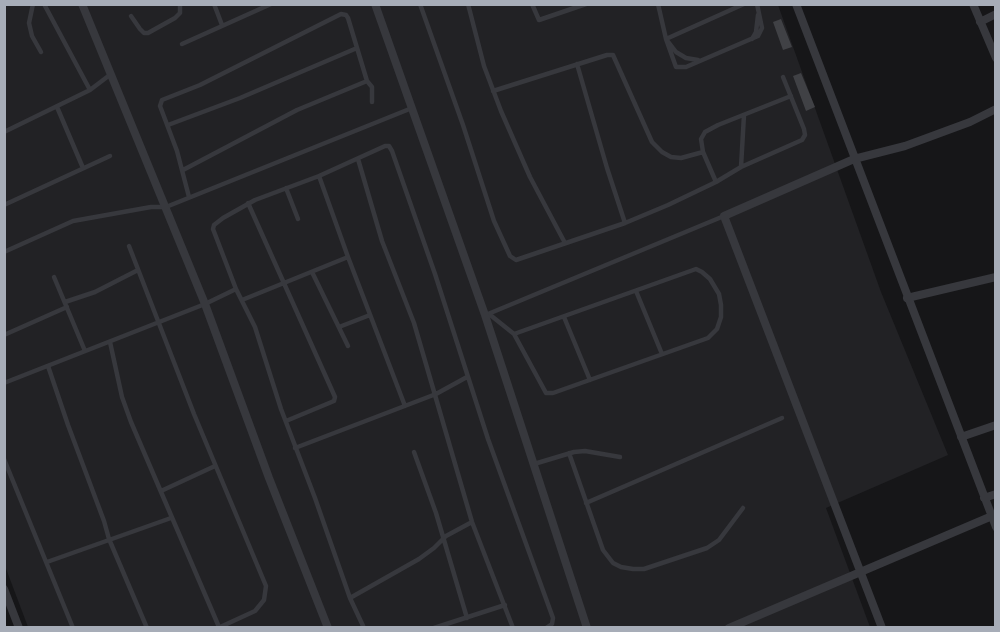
<!DOCTYPE html>
<style>
body{margin:0}
#map{position:relative;width:1000px;height:632px;overflow:hidden;background:#161618;font-family:"Source Sans 3",sans-serif}
canvas{display:block}
.frame{position:absolute;inset:0;border:6px solid #a7adb8;pointer-events:none}
</style>
<div id="map">
<canvas width="1000" height="632"></canvas>
<div class="frame"></div>
</div>
<script>
const ctx = document.querySelector('canvas').getContext('2d');
ctx.lineJoin = 'round';
function fill(path, color) { ctx.fillStyle = color; ctx.fill(path, 'evenodd'); }
const shape = rows => new Path2D(rows.map(r => 'M' + r).join(''));
function trace(path, color, width, dash) { ctx.strokeStyle = color; ctx.lineWidth = width; ctx.lineCap = dash ? 'butt' : 'round'; ctx.setLineDash(dash || []); ctx.stroke(path); }
fill(shape([
 [5,5,778,5,881,292,948,455,826,508,870,627,28,627,5,566]
]), '#222225');
fill(shape([
 [781,19,792,47,783,50,773,22],
 [801,73,815,107,806,111,793,76]
]), '#404145');
trace(shape([
 [33,4,29,23,32,36,41,52],
 [44,4,90,90],
 [214,4,222,25],
 [420,4,463,125,494,221,510,256,516,260,625,223,668,205,716,182,741,167,802,140,805,135,804,129,783,77],
 [468,4,484,66,501,111,530,177,565,243],
 [532,4,539,20,586,4],
 [658,4,666,39,676,52,686,58,698,60],
 [744,4,666,39,676,67,686,67,758,36,762,28,757,4],
 [131,16,140,29,144,33,148,33,175,18,180,13,180,4],
 [752,39,756,32,758,15],
 [182,44,271,4],
 [577,64,607,168,625,223],
 [493,91,607,55,613,55,652,142,662,152,671,157,681,158,703,152],
 [57,107,83,168],
 [168,125,240,98,357,48],
 [4,132,90,90,111,74],
 [358,159,382,241,414,323,472,522,513,628],
 [741,167,744,115],
 [183,170,297,110,367,81],
 [319,176,348,257],
 [716,182,703,152,701,139,705,132,718,125,791,96],
 [286,188,298,219],
 [189,197,177,151,160,106,162,100,200,85,341,14,346,15,348,18,367,81,372,87,372,102],
 [248,203,335,397,334,401,286,421],
 [4,205,110,156],
 [129,246,194,414,266,586,264,600,255,611,218,628],
 [4,252,73,221,151,207,166,207,412,108],
 [312,272,348,346],
 [54,277,85,351],
 [636,291,662,354],
 [242,300,348,257,405,406],
 [65,302,95,292,138,270],
 [488,314,724,216],
 [489,314,514,334,546,393,553,393,708,338,717,329,721,317,721,305,719,294,710,279,702,272,696,269,514,334],
 [564,317,590,380],
 [339,327,370,315],
 [4,335,67,307],
 [110,342,122,397,131,422,219,627],
 [48,366,68,425,104,521,109,539,147,628],
 [4,383,205,304,236,289],
 [295,448,436,394,467,377],
 [414,452,436,513,467,618],
 [569,453,603,550,613,563,621,567,633,569,644,569,707,548,719,540,743,508],
 [4,459,73,628],
 [534,464,574,452,585,451,620,457],
 [161,491,215,466],
 [586,503,782,418],
 [47,562,171,518],
 [350,598,419,559,434,548,446,536,472,522],
 [364,628,350,598,315,498,281,409,255,327,236,289,213,229,214,225,223,218,255,200,319,176,385,146,389,146,392,151,435,274,488,439,553,618,552,624,546,628],
 [434,628,505,605]
]), '#37383d', 4.5);
trace(shape([
 [82,4,205,304,269,478,328,628],
 [375,4,485,315,587,628],
 [796,4,996,527],
 [973,4,996,58],
 [980,22,996,14],
 [907,298,996,277],
 [961,437,996,425],
 [984,498,996,494],
 [4,589,19,628],
 [729,628,992,516],
 [882,628,724,216,854,159,905,146,970,122,996,109]
]), '#37383d', 8);
</script>
